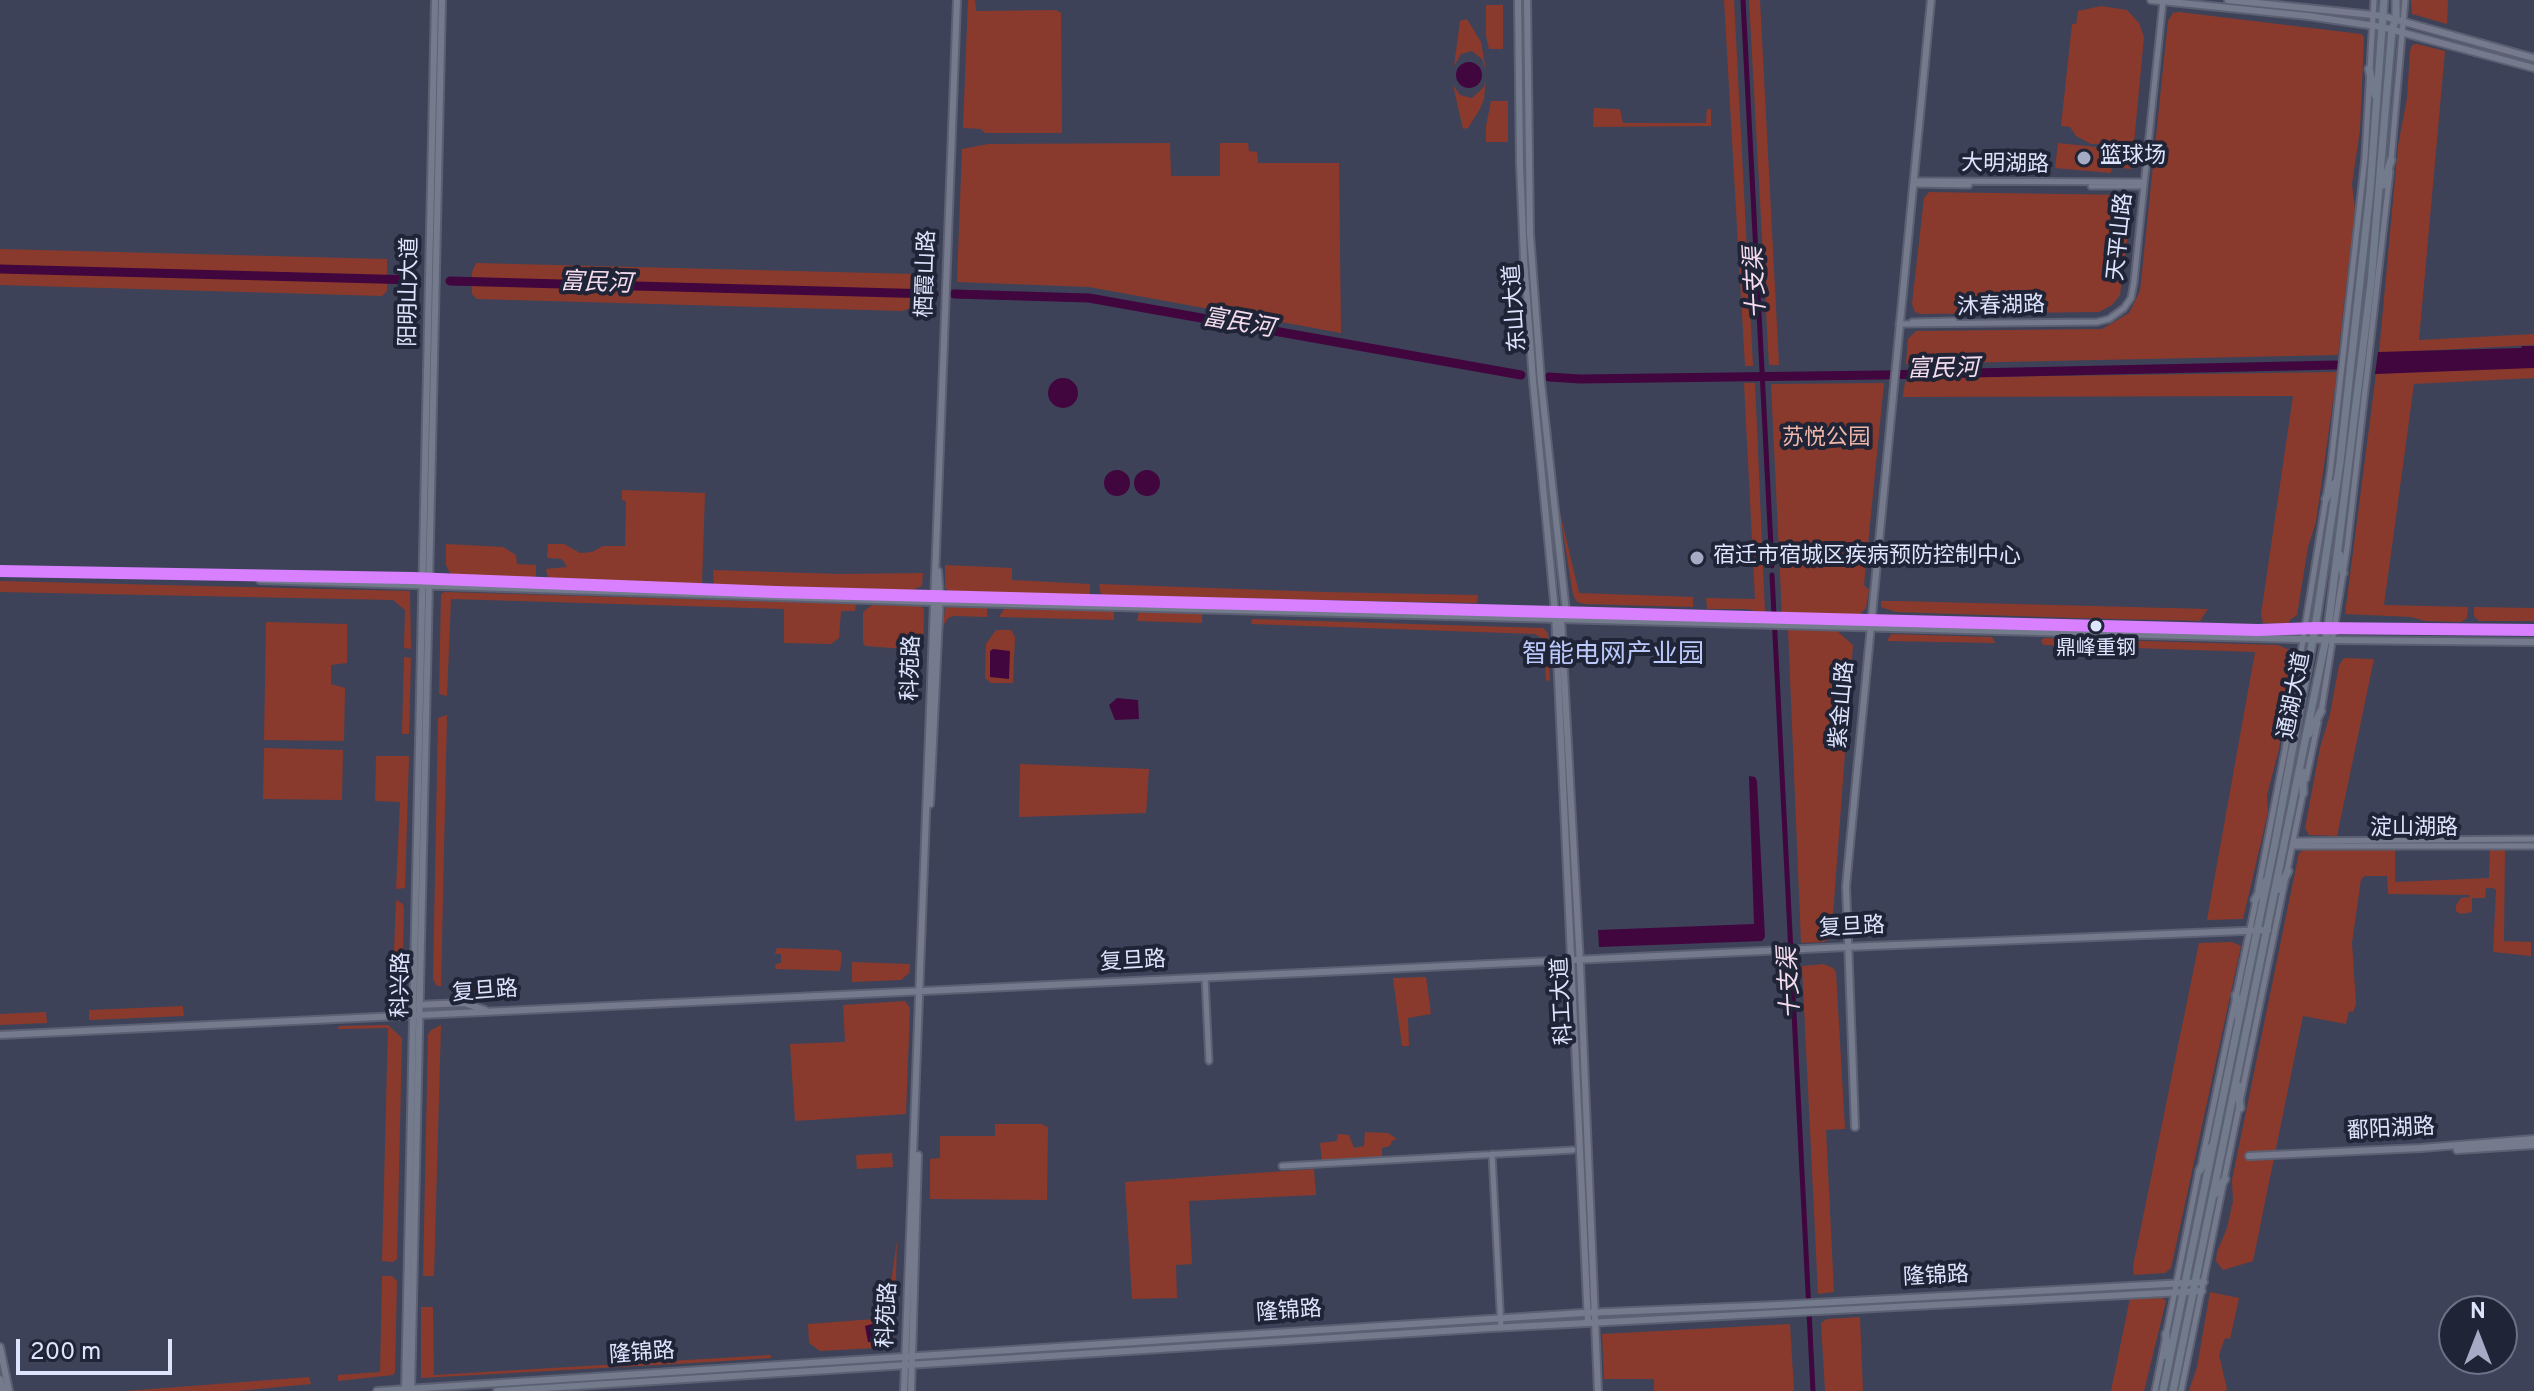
<!DOCTYPE html>
<meta charset="utf-8">
<style>
body{margin:0}
#map{position:relative;width:2534px;height:1391px;overflow:hidden;background:#3d4259;font-family:Overpass,sans-serif}
canvas{display:block}
.north{position:absolute;left:2438px;top:1295px;width:80px;height:80px;box-sizing:border-box;background:#202437;border:2px solid #6c7187;border-radius:50%;rotate:0deg;font-size:22px;font-weight:700;line-height:32px;text-align:center;color:#dde4fe}
.north::after{content:'';display:block;margin:auto;width:28px;height:36px;background:#a5abc4;clip-path:polygon(50% 0,100% 100%,50% 72%,0 100%)}
.scale{position:absolute;left:16px;top:1339px;width:156px;height:36px;box-sizing:border-box;border:4px solid #dde4fe;border-top:0;padding-left:10px;font-size:24px;line-height:28px;white-space:nowrap;color:#dde4fe;-webkit-text-stroke:6px #202437;paint-order:stroke}
</style>
<div id="map">
<canvas width="2534" height="1391"></canvas>
<div class="north">N</div>
<div class="scale">200 m</div>
</div>
<script>
const ctx = document.querySelector('canvas').getContext('2d');
ctx.lineJoin = 'round';
function fill(path, color) { ctx.fillStyle = color; ctx.fill(path, 'evenodd'); }
const shape = rows => new Path2D(rows.map(r => 'M' + r).join(''));
function trace(path, color, width, dash) { ctx.strokeStyle = color; ctx.lineWidth = width; ctx.lineCap = dash ? 'butt' : 'round'; ctx.setLineDash(dash || []); ctx.stroke(path); }
function drawText(font, color, halo, rows, align = 'center') {
  ctx.font = font + ' Overpass,"Noto Sans SC",sans-serif'; ctx.lineWidth = 8; ctx.setLineDash([]); ctx.textBaseline = 'middle'; ctx.strokeStyle = halo; ctx.fillStyle = color; for (const [text, x, y, turn = 0] of rows) {
    ctx.save(); ctx.translate(x, y); ctx.rotate((+turn || 0) * Math.PI / 180); ctx.textAlign = isNaN(turn) ? turn : align; if (halo) ctx.strokeText(text, 0, 0); ctx.fillText(text, 0, 0); ctx.restore();
  }
}
fill(shape([
 [968,0,975,0,976,11,1056,10,1061,13,1062,133,985,133,981,129,963,128],
 [1724,0,1734,0,1753,366,1745,366],
 [1749,0,1760,0,1779,365,1769,365],
 [2411,0,2448,0,2447,24,2412,14],
 [1486,5,1503,5,1503,49,1489,49,1486,36],
 [2101,6,2127,10,2139,23,2144,37,2134,143,2091,144,2076,136,2070,127,2061,126,2072,24,2076,24,2078,11],
 [2179,12,2361,34,2364,37,2360,130,2352,184,2355,209,2338,355,1906,364,1908,339,1916,331,2102,329,2129,313,2140,291,2168,21,2173,13],
 [1467,19,1481,42,1486,71,1482,59,1472,51,1461,54,1454,66,1460,21],
 [2417,44,2445,51,2419,340,2534,334,2534,345,2379,353,2398,146,2407,98,2410,51,2412,45],
 [1486,77,1484,99,1480,109,1468,128,1463,129,1453,85,1460,95,1472,98,1484,87],
 [1491,101,1508,101,1508,142,1486,142,1486,126],
 [1594,108,1620,109,1623,123,1706,123,1707,109,1711,109,1711,126,1593,127],
 [1170,143,1171,176,1220,176,1220,143,1248,143,1249,151,1257,152,1258,163,1339,163,1341,333,1089,287,957,282,962,149,988,144],
 [2058,143,2134,151,2132,169,2112,167,2111,173,2055,168],
 [1929,192,2127,195,2130,198,2131,210,2120,295,2112,305,2099,312,1921,314,1915,312,1912,304,1924,198],
 [0,249,387,259,387,291,382,296,0,285],
 [476,263,914,274,916,303,914,307,902,311,477,299,472,294,472,272],
 [2534,365,2534,378,2414,384,2384,605,2468,607,2467,618,2461,622,2425,621,2411,617,2345,614,2376,374],
 [2337,372,2316,522,2308,547,2297,615,2290,620,2289,624,2263,623,2261,614,2293,396,1903,397,1905,382,1909,378],
 [1744,383,1755,383,1765,613,1746,609,1707,609,1706,598,1755,599],
 [1884,383,1864,585,1869,590,1866,608,1860,614,1852,615,1782,616,1771,384],
 [622,490,705,493,702,584,548,579,546,569,567,567,562,559,547,558,548,544,564,544,580,553,592,552,603,546,625,546,626,501,622,500],
 [1559,508,1579,593,1693,597,1693,607,1584,604,1577,602,1573,595],
 [446,544,503,547,516,555,517,564,536,565,536,576,530,580,452,577,446,565],
 [945,565,1012,568,1012,580,1090,584,1090,593,1089,596,950,591,945,588],
 [713,570,839,574,923,573,922,586,912,590,714,585],
 [0,581,410,591,411,649,404,648,405,610,393,600,0,592],
 [1099,584,1324,592,1478,595,1477,603,1205,598,1101,595],
 [445,592,856,604,855,611,841,611,839,638,831,644,784,643,784,609,451,599,447,696,439,694,441,594],
 [1881,601,1898,601,2208,609,2200,621,2073,618,1896,612,1881,607],
 [872,605,920,606,924,609,923,647,905,647,904,649,865,646,863,642,863,612],
 [947,607,987,608,987,617,954,616,948,618,943,626,945,609],
 [2474,607,2534,608,2534,621,2479,621,2474,616],
 [1004,609,1114,611,1114,620,999,617],
 [1139,612,1202,614,1202,623,1137,621],
 [1252,619,1543,628,1548,633,1550,680,1546,681,1543,639,1535,634,1251,624],
 [266,622,347,624,347,663,331,665,331,684,345,688,344,741,264,740],
 [1788,629,1837,631,1853,645,1832,928,1830,938,1824,942,1801,943],
 [996,630,1011,630,1015,637,1013,683,991,683,985,678,986,644],
 [1891,634,1992,637,1995,643,1887,641],
 [2045,638,2278,645,2292,651,2279,749,2267,795,2268,812,2243,919,2207,920,2255,652,2043,645,2041,640],
 [404,657,411,658,409,734,402,734],
 [2344,658,2374,659,2337,836,2309,835,2305,828,2320,748,2330,714,2339,665],
 [447,715,441,986,437,986,433,979,438,718],
 [264,748,343,750,342,800,263,799],
 [376,756,409,756,405,888,396,889,400,802,375,801],
 [1020,764,1149,769,1146,813,1019,817],
 [2305,849,2395,849,2395,882,2489,878,2490,849,2505,849,2504,941,2531,942,2531,956,2493,952,2496,890,2493,888,2486,888,2485,898,2472,898,2472,912,2461,914,2456,911,2456,905,2461,898,2470,897,2469,895,2388,894,2387,876,2365,876,2361,879,2352,943,2356,1004,2353,1012,2349,1011,2346,1024,2303,1016,2253,1261,2223,1270,2216,1261,2217,1252,2227,1228,2233,1201,2232,1180,2299,853],
 [396,900,403,904,404,909,402,993,397,1001,392,1004],
 [2232,942,2241,946,2171,1268,2165,1273,2134,1275,2133,1266,2199,943],
 [777,948,838,950,842,953,840,971,776,969,775,964,781,963,781,954,775,954],
 [852,962,910,964,909,973,901,980,852,982],
 [1824,964,1833,968,1836,972,1845,1129,1826,1130,1834,1292,1818,1294,1802,966],
 [1426,977,1431,1014,1408,1018,1409,1046,1402,1046,1393,978],
 [462,979,517,980,517,999,494,1000,463,988],
 [905,1001,910,1008,906,1114,795,1121,790,1044,845,1042,843,1005],
 [183,1006,184,1016,89,1020,89,1010],
 [46,1012,47,1023,0,1025,0,1014],
 [388,1025,402,1038,397,1259,393,1262,382,1261,388,1028,337,1029,340,1026],
 [441,1025,434,1276,423,1276,428,1035,431,1030],
 [995,1124,1041,1124,1048,1127,1047,1200,930,1199,930,1159,940,1158,940,1136,995,1136],
 [1365,1132,1388,1133,1397,1139,1392,1141,1390,1146,1382,1148,1382,1158,1322,1161,1320,1143,1337,1141,1338,1134,1349,1135,1354,1148,1364,1146],
 [892,1153,893,1167,857,1169,856,1155],
 [1314,1169,1316,1195,1189,1201,1192,1264,1176,1265,1177,1298,1132,1299,1125,1182],
 [897,1240,894,1347,820,1351,809,1343,808,1324,874,1319,874,1312,889,1297],
 [382,1276,392,1276,397,1281,395,1372,393,1375,338,1381,338,1375,380,1372],
 [2210,1292,2239,1298,2230,1339,2225,1338,2219,1355,2227,1389,2226,1391,2189,1391,2197,1367],
 [2160,1296,2166,1301,2144,1391,2111,1391,2130,1298],
 [421,1307,433,1307,434,1375,771,1355,771,1358,710,1362,421,1378],
 [1860,1317,1863,1391,1825,1391,1821,1323,1827,1319],
 [1790,1324,1794,1391,1654,1391,1654,1379,1604,1379,1602,1334],
 [309,1377,311,1384,237,1391,125,1391]
]), '#8a3a2c');
fill(shape([
 '1456 75a13 13 0 1 1 26 0a13 13 0 1 1-26 0Z',
 [2522,346,2534,346,2534,368,2375,374,2378,352,2521,348],
 '1048 393a15 15 0 1 1 30 0a15 15 0 1 1-30 0Z',
 '1104 483a13 13 0 1 1 26 0a13 13 0 1 1-26 0Z',
 '1134 483a13 13 0 1 1 26 0a13 13 0 1 1-26 0Z',
 [993,649,1010,651,1009,679,990,677,990,651],
 [1117,698,1138,700,1139,719,1115,720,1109,705],
 [1749,776,1755,777,1757,781,1765,937,1762,941,1599,947,1598,930,1754,924],
 [889,1306,890,1315,885,1320,888,1327,886,1336,879,1341,868,1342,865,1326,880,1322,878,1310,881,1307]
]), '#41063d');
trace(shape([
 [1743,0,1772,566],
 [1772,575,1813,1391]
]), '#41063d', 5);
trace(shape([
 [0,269,416,280],
 [450,281,934,294],
 [954,294,1089,298,1521,375],
 [1549,377,1580,379,1881,375,2336,365]
]), '#41063d', 9);
const minor = shape([
 [2391,161,2405,0],
 [1914,181,2144,182],
 [1915,184,1969,185],
 [2091,186,2144,186],
 [1912,322,1954,321],
 [1899,324,2097,322,2109,319,2124,308,2131,298,2134,282,2163,1],
 [2321,712,2347,548,2390,171],
 [2306,779,2318,722],
 [2294,841,2534,839],
 [2293,846,2534,846],
 [2258,890,2285,750,2330,474,2365,157,2374,0],
 [1205,978,1209,1061],
 [1492,1154,1501,1328],
 [2202,1161,2256,900],
 [1282,1166,1573,1150],
 [2155,1391,2199,1170],
 [2181,1391,2303,792]
]);
const tertiary = shape([
 [2151,0,2308,16,2382,27,2534,68],
 [2228,0,2383,16,2534,58],
 [1555,612,1588,1323],
 [1561,618,1580,964,1598,1391],
 [930,804,940,596,938,571],
 [418,1005,464,1003,485,1010],
 [0,1035,1846,947,2268,930],
 [1855,1127,1846,886,1931,0],
 [2457,1150,2534,1145],
 [2249,1156,2421,1148,2534,1139],
 [0,1347,9,1391],
 [0,1379,3,1391],
 [904,1391,957,0],
 [911,1391,918,1155]
]);
const secondary = shape([
 [1518,0,1520,164,1524,259,1533,381,1555,612],
 [1527,0,1530,234,1541,382,1566,612],
 [0,571,412,578,776,592,2258,630,2315,628,2534,630],
 [260,580,933,602,2333,640,2534,642],
 [377,1391,1583,1313,1778,1305,2204,1282],
 [405,1391,435,0],
 [411,1391,442,0],
 [497,1391,1491,1328,2202,1291]
]);
const primary = shape([
 [2369,69,2375,95],
 [2383,185,2391,160],
 [2326,499,2334,484],
 [2340,555,2343,573],
 [2294,686,2300,707],
 [2309,734,2321,711],
 [2303,772,2303,793],
 [2279,889,2288,871],
 [2255,900,2265,882],
 [2236,995,2238,1017],
 [2238,1086,2240,1108],
 [2200,1170,2210,1148],
 [2215,1194,2225,1179],
 [2166,1334,2167,1356],
 [2163,1391,2275,843,2315,628,2340,462,2370,191,2384,0],
 [2173,1391,2328,628,2371,283,2392,29,2396,19,2396,0]
]);
trace(minor, '#5c6073', 9);
trace(tertiary, '#5c6073', 10);
trace(secondary, '#5c6073', 10);
trace(primary, '#5c6073', 11);
trace(minor, '#767a8d', 5);
trace(tertiary, '#767a8d', 6);
trace(secondary, '#747b8c', 6);
trace(primary, '#717b8b', 7);
trace(shape([
 [0,571,412,578,776,592,2258,630,2315,628,2534,630]
]), '#d880ff', 12);
for (const [x, y, r, color] of [
 [2084,158,8,"#a5abc4"],
 [1697,558,8,"#a5abc4"],
 [2096,626,7,"#dde4fe"]
]) { const dot = new Path2D(); dot.arc(x, y, r, 0, 2 * Math.PI); ctx.fillStyle = color; ctx.fill(dot); trace(dot, '#202437', 3); }
drawText('20px', '#dde4fe', '#202437', [
 ["鼎峰重钢",2096,650]
]);
drawText('22px', '#dde4fe', '#202437', [
 ["篮球场",2100,158],
 ["宿迁市宿城区疾病预防控制中心",1713,558]
], 'left');
drawText('22px', '#dde4fe', '#202437', [
 ["大明湖路",2005,166,1],
 ["天平山路",2122,237,-84],
 ["栖霞山路",928,274,-88],
 ["阳明山大道",411,292,-89],
 ["东山大道",1517,308,-94],
 ["沐春湖路",2001,308,-2],
 ["科苑路",913,668,-88],
 ["通湖大道",2296,696,-79],
 ["紫金山路",1844,705,-85],
 ["淀山湖路",2414,830],
 ["复旦路",1852,929,-3],
 ["复旦路",1133,963,-3],
 ["科兴路",403,985,-89],
 ["复旦路",485,993,-4],
 ["科工大道",1564,1001,-93],
 ["鄱阳湖路",2391,1131,-3],
 ["隆锦路",1936,1278,-3],
 ["隆锦路",1289,1313,-4],
 ["科苑路",889,1315,-87],
 ["隆锦路",642,1355,-4]
]);
drawText('22px', '#efb5a8', '#202437', [
 ["苏悦公园",1826,440]
]);
drawText('italic 24px', '#f4dcee', '#202437', [
 ["十支渠",1758,283,-93],
 ["富民河",596,285,2],
 ["富民河",1238,325,10],
 ["富民河",1943,371,-1],
 ["十支渠",1792,983,-93]
]);
drawText('26px', '#bac8fa', '#202437', [
 ["智能电网产业园",1613,657]
]);
</script>
